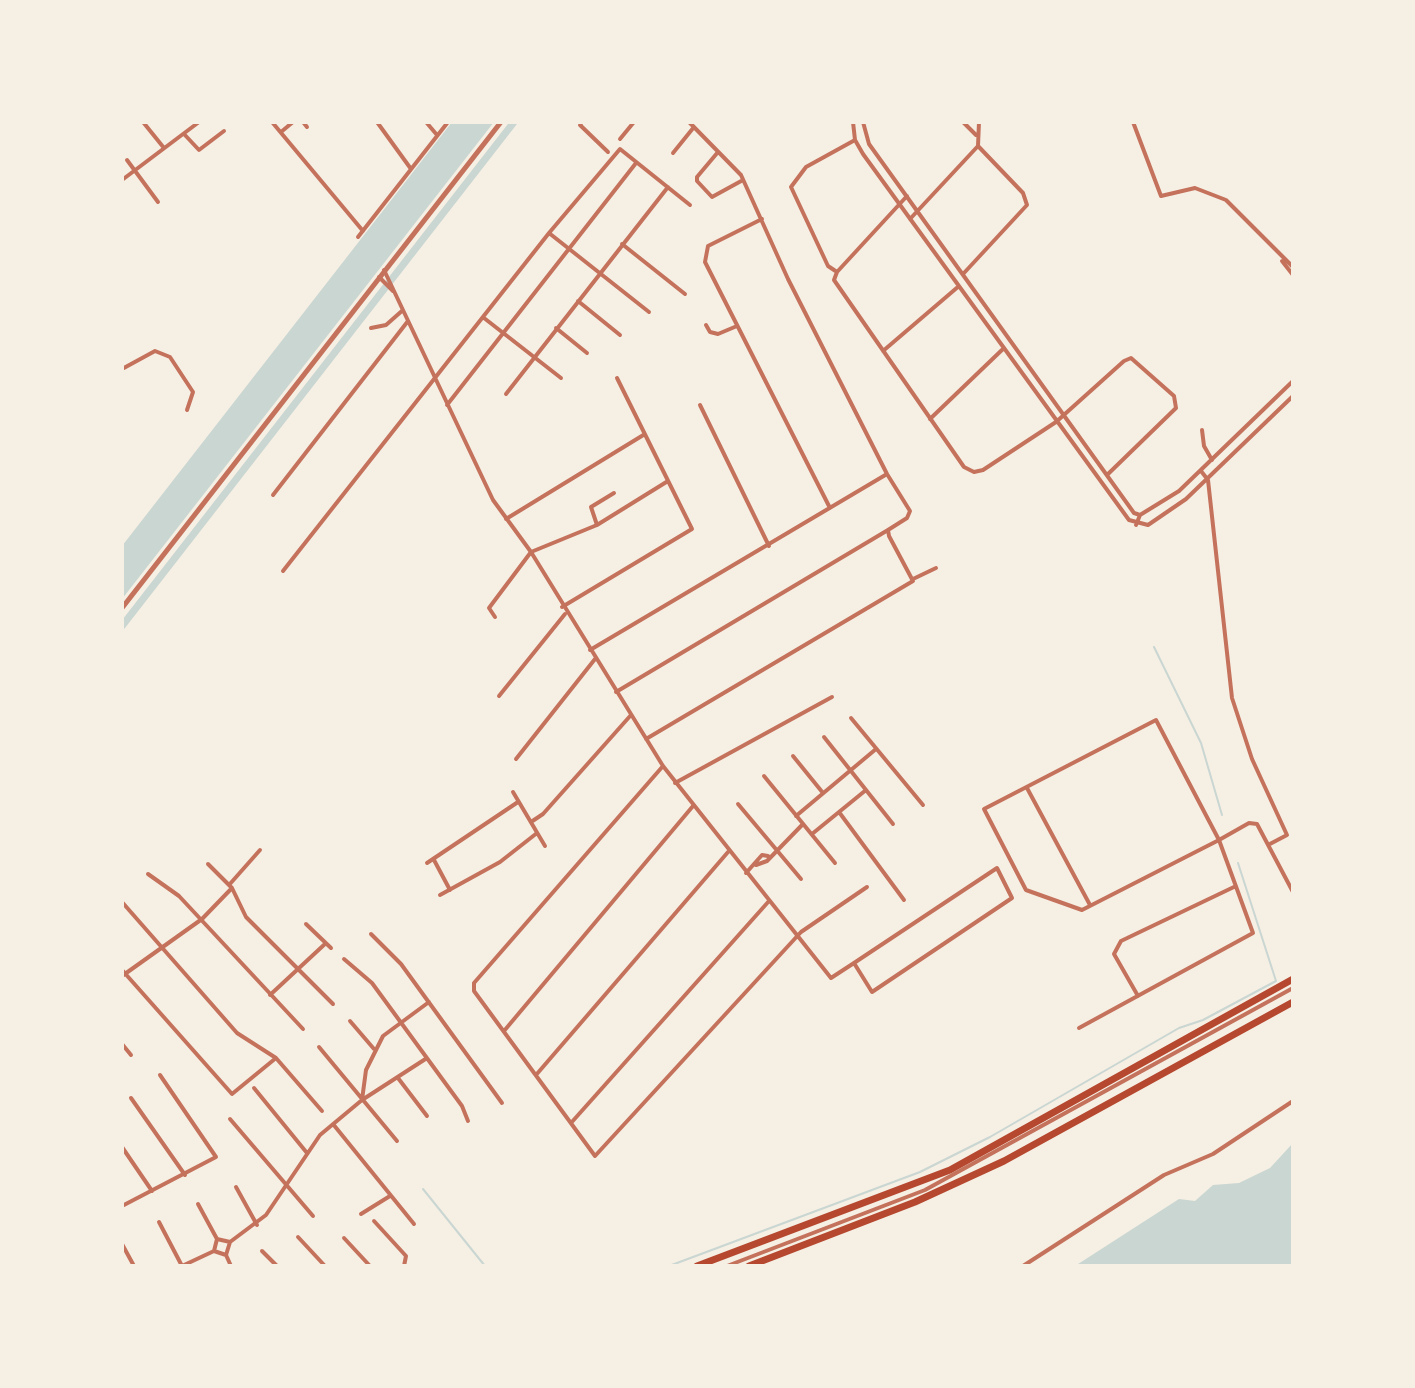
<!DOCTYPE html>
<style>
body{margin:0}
#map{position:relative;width:1415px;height:1388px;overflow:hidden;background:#f6efe4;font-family:Helvetica,sans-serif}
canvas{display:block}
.frame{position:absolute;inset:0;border:124px solid #f6efe4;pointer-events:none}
</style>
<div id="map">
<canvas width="1415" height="1388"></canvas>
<div class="frame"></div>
</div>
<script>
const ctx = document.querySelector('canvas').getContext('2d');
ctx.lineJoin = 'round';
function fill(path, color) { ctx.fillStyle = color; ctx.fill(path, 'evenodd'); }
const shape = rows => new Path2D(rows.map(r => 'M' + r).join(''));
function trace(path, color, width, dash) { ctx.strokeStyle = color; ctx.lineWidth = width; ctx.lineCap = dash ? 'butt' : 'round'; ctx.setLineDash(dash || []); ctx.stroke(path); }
fill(shape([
 [452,122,494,122,122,599,122,546],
 [1293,1143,1293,1266,1075,1266,1179,1199,1195,1201,1213,1185,1239,1183,1270,1168]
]), '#c9d6d2');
trace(shape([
 [1154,647,1201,743,1222,815],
 [423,1189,485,1266],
 [669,1266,920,1172,990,1137,1179,1028,1203,1020,1276,981,1238,863]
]), '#c9d6d2', 2);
trace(shape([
 [122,626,514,122]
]), '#c9d6d2', 7);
trace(shape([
 [143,122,164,148],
 [272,122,363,231],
 [303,122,307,127],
 [377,122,411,169],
 [426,122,437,135],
 [582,122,580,125,608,152],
 [853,122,855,140,863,154,1129,520,1148,525,1186,499,1293,396],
 [863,122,869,144,1134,513,1140,515],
 [963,122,976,135],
 [1133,122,1161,196,1195,188,1226,200,1293,267],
 [281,132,293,122],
 [184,134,199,150,224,131],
 [620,139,634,122],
 [718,152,697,177,697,181,712,197,743,180],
 [673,153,694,127],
 [127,160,158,202],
 [122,180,199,122],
 [907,196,837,272,834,280,964,467,974,472,983,470,1056,422,1124,361,1131,358,1174,396,1176,408,1107,475],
 [762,219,708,246,705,262,830,508],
 [910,219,978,146],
 [549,233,649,312],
 [358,237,448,122],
 [622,244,685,294],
 [1282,261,1293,275],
 [384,270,493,500,531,552,663,766,831,978,854,963,997,868,1012,898,872,992,854,963],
 [837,272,828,266,791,187,806,167,855,140],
 [964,273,1027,205,1023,193,978,146,979,122],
 [379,277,393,291],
 [578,301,620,335],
 [484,318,561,378],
 [706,325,710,332,718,334,737,326],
 [371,328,386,325,403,310],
 [556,328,587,353],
 [883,351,959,286],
 [122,369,155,351,170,357,193,392,187,410],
 [506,394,668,187],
 [447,405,636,163],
 [700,405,769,546],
 [930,419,1004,348],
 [1202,430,1204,446,1212,460],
 [1201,471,1208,480,1232,698,1252,759,1287,835,1268,845],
 [273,495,408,321],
 [506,519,645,434],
 [597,525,591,507,614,493],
 [1136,525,1140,515,1179,491,1293,381],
 [283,571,549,233,620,149,690,205],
 [913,579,936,568],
 [562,607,692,529,617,378],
 [495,617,489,608,531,552,597,525,668,481],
 [590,650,887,474],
 [616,692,888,530],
 [499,696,565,614],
 [851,718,923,805],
 [824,737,893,824],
 [646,739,913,581,889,536,888,530,907,518,910,511,887,474,788,279,741,175,689,122],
 [793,756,823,793],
 [516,759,595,659],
 [663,766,474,983,474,991,595,1156,801,932,867,887],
 [764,776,835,863],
 [675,783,832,697],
 [1027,788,1090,905],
 [513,792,545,846],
 [738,804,801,879],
 [839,812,904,900],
 [796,816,876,749],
 [531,822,543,814,631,715],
 [812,834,866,790],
 [434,860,450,890],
 [427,863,518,802],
 [208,864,232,888,246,917,333,1004],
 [756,865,767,861,803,824],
 [746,873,762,855,768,856],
 [148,874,179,896,303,1029],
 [229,885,260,850],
 [440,895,500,862,537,833],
 [122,902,237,1033,276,1058,322,1111],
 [306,924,331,948],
 [371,934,401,964,502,1103],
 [344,959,372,983,462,1106,468,1121],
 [122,970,232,1094,276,1058],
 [122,976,202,919,232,888],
 [270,995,326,943],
 [1138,996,1114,954,1121,941,1236,886],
 [350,1021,374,1049],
 [1079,1028,1253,933,1219,840,1156,720,984,809,1026,890,1082,910,1219,840,1249,823,1257,824,1293,892],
 [504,1031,693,806],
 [122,1044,131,1055],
 [319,1047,397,1141],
 [536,1075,728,852],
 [398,1078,427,1116],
 [254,1088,307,1153],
 [131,1098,185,1175],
 [362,1100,366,1070,383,1036,429,1002],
 [230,1119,313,1216],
 [571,1123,769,901],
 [333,1124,414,1224],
 [122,1147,152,1191],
 [236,1187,257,1225],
 [198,1204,217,1239],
 [122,1206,216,1157,160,1075],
 [361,1214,390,1196],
 [374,1221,406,1256,404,1266],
 [159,1222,182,1266],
 [298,1237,325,1266],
 [344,1238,370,1266],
 [230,1242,217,1239,214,1251,226,1255,230,1242,266,1215,320,1135,362,1100,427,1058],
 [122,1244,134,1266],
 [262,1251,277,1266],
 [226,1255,231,1266],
 [182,1266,214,1251],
 [727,1266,925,1190,1293,988],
 [1023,1266,1164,1175,1213,1154,1293,1101]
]), '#c5725c', 4);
trace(shape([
 [122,608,501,122]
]), '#c5725c', 5);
trace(shape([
 [697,1266,950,1170,1293,979],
 [749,1266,915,1202,1004,1161,1293,1002]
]), '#b5482f', 7);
</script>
